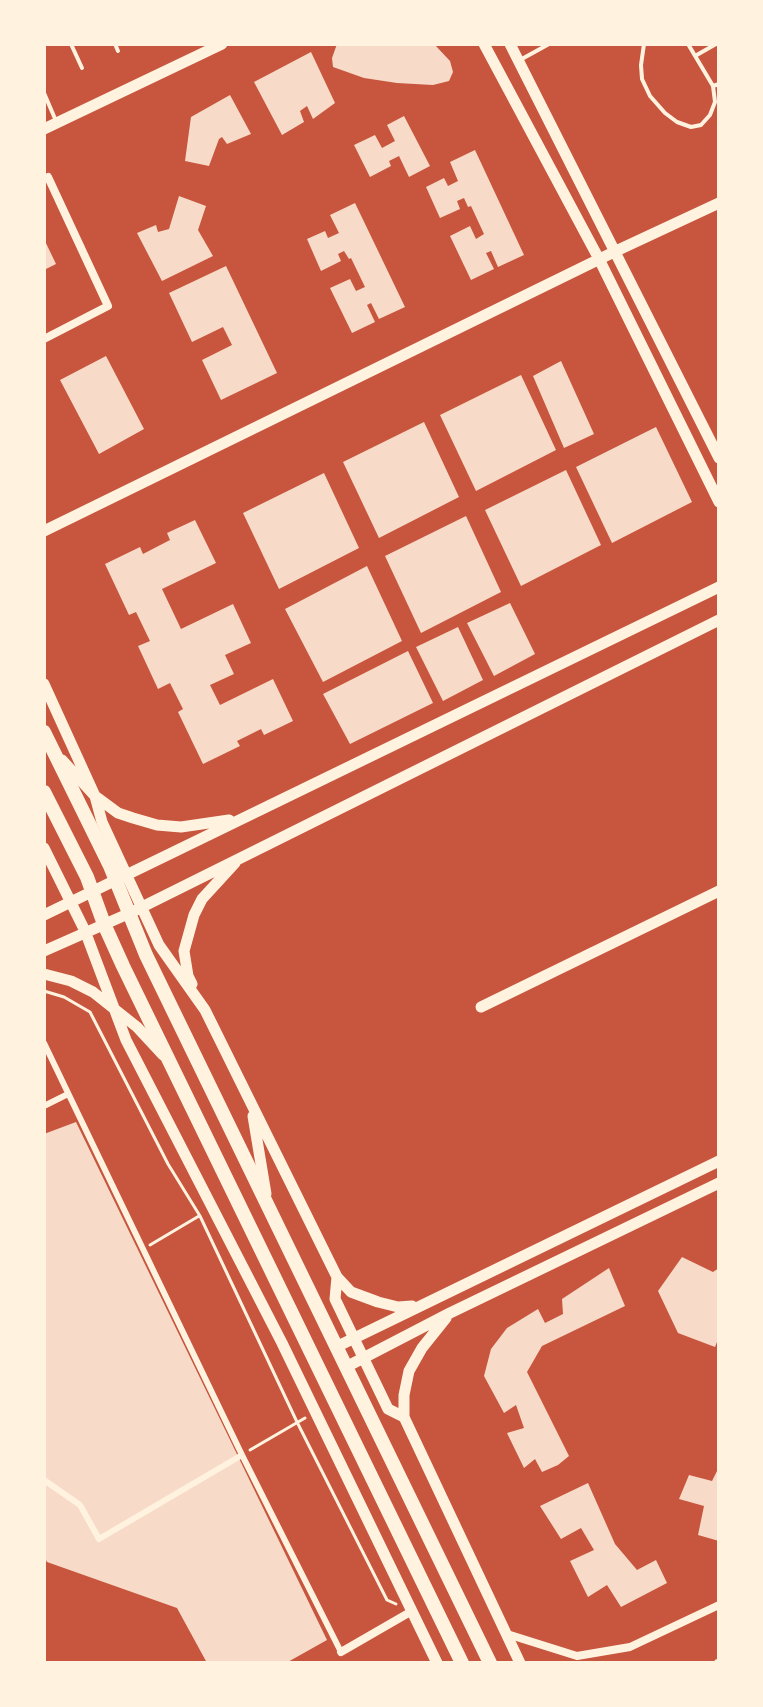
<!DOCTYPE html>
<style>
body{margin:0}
#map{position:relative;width:763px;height:1707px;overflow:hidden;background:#c8553d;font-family:"Space Grotesk",sans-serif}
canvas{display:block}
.frame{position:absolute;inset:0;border:46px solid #fff3e0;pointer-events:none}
</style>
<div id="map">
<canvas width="763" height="1707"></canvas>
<div class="frame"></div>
</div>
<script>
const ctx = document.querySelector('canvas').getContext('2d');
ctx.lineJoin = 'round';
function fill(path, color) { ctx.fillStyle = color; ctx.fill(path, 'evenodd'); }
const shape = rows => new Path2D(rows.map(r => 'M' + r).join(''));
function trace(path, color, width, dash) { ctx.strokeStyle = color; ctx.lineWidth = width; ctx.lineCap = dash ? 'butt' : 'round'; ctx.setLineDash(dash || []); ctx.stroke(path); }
fill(shape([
 [337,44,434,44,450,61,453,72,449,81,433,85,397,83,364,78,333,67,332,58],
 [311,52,335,103,313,119,307,106,300,111,304,122,282,135,254,82],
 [230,95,251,134,227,144,222,137,219,139,209,166,185,161,191,117],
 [404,116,430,166,409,177,399,156,389,161,391,166,370,177,354,145,375,135,382,148,395,141,387,125],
 [475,150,524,255,498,267,491,251,486,253,494,269,471,280,450,236,470,226,476,239,484,234,471,206,468,207,464,198,457,201,460,209,440,218,426,187,444,178,448,186,458,181,450,162],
 [179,196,206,206,198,230,213,256,162,281,137,233,156,225,158,232,169,229],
 [355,203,405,307,379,319,371,303,367,305,375,322,352,333,330,288,350,279,356,291,365,287,351,258,349,259,344,251,338,254,341,261,321,271,307,239,325,231,328,238,339,233,330,215],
 [44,239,56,264,44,270],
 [226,266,277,373,221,400,202,360,232,345,223,327,192,342,169,293],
 [106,356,144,429,99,454,60,380],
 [561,361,594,434,564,448,533,376],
 [521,375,556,450,476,491,440,415],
 [424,422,459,497,379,538,343,462],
 [656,427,692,502,612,543,576,467],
 [566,470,601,545,521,586,485,510],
 [324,473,359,548,279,589,243,513],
 [466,516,501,592,421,633,385,556],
 [195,520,216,563,162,589,181,629,233,604,251,643,225,655,234,674,210,685,220,705,273,679,293,721,264,735,261,729,237,741,240,746,203,764,178,712,183,709,170,683,158,689,138,646,150,641,136,612,129,615,105,564,140,547,143,554,170,540,167,533],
 [367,566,402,641,323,682,285,609],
 [510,603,535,654,494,676,467,623],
 [458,627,483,680,443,701,416,647],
 [408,651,433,703,350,744,323,694],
 [76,1122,327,1640,286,1663,207,1663,177,1608,47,1562,44,1556,44,1134],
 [682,1257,713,1272,719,1268,719,1337,715,1347,678,1333,658,1291],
 [609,1268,625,1306,542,1346,527,1372,569,1456,558,1465,542,1472,535,1459,524,1468,507,1433,524,1428,516,1405,504,1413,484,1376,491,1349,507,1328,538,1309,545,1323,563,1314,562,1299],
 [719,1467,719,1541,698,1535,704,1506,679,1499,689,1475,712,1481],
 [588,1483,615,1544,637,1570,656,1560,667,1583,621,1607,607,1585,588,1597,570,1561,594,1550,581,1528,561,1539,540,1506]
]), '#f7dbc8');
trace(shape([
 [44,991,64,997,90,1012,168,1164,200,1216,297,1422,387,1600,396,1604],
 [150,1245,199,1216],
 [250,1450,305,1418]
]), '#fff3e0', 3);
trace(shape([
 [71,44,82,68],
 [115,44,118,51],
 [644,44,641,65,642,79,650,96,665,113,677,122,691,127,701,125,710,115,715,102,713,86],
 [688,44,713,86,719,84],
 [695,56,716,44],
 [520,60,549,44],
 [44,93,56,121]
]), '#fff3e0', 4);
trace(shape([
 [44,1043,242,1455,341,1652],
 [44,1106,68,1094],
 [44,1480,80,1505,99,1539,242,1455]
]), '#fff3e0', 6);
trace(shape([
 [44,179,48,177,108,306,44,339],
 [507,1634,577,1656,630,1647,719,1605],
 [341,1652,412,1611],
 [718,1663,719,1663]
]), '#fff3e0', 8);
trace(shape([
 [484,44,599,259,719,502],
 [510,44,719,458],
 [44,129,222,44],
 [44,531,616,251,719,203],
 [44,684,95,796,102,822,159,945,205,1010,337,1277,335,1299,388,1409,404,1417,520,1663],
 [62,760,95,796,118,813,133,818,157,825,181,827,229,820],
 [44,848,85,931,126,1040,282,1343,437,1663],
 [44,915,719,587],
 [44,951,130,913,719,620],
 [44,974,71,981,93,992,137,1027,163,1055],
 [192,984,188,976,184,951,194,915,202,899,235,863],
 [481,1007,719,891],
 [253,1116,266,1194],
 [337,1277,351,1292,378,1302,398,1307,412,1306],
 [336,1347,719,1161],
 [346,1367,450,1313,719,1183],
 [404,1417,404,1395,409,1371,422,1348,446,1318]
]), '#fff3e0', 11);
trace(shape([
 [44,732,110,866,146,955,490,1663],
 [44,792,87,877,104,924,123,966,462,1663]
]), '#fff3e0', 14);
</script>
